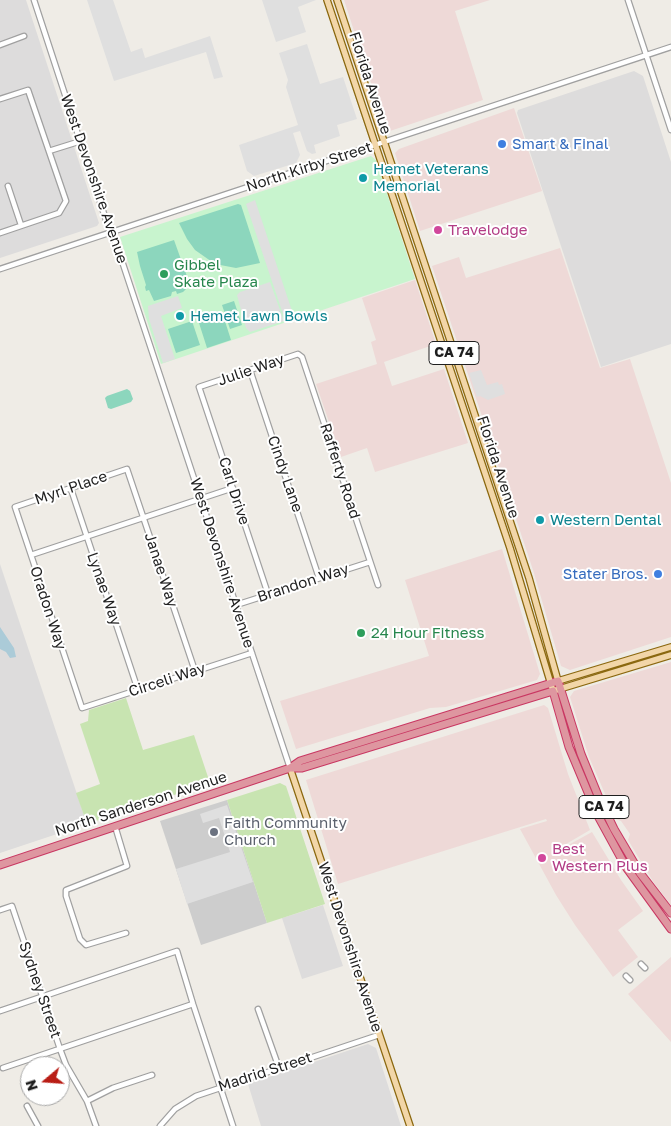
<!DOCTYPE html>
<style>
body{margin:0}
#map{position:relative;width:671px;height:1126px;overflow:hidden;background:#efece6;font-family:"Golos Text",sans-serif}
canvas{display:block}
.north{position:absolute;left:20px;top:1056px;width:50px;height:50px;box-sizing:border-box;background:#fff;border:1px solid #a5a5a5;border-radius:50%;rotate:252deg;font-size:14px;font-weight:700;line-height:20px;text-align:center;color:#1f1f1f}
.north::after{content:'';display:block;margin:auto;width:18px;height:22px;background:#b91d15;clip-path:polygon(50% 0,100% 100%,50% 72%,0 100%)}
</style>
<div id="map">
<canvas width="671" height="1126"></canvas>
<div class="north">N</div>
</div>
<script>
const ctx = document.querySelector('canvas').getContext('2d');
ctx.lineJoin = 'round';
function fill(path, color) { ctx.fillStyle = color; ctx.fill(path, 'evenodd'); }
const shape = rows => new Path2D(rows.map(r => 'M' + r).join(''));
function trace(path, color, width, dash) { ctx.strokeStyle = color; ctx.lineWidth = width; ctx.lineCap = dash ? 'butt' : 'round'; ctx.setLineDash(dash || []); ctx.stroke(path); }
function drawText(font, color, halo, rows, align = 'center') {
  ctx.font = font + ' "Golos Text",sans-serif'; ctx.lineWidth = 4; ctx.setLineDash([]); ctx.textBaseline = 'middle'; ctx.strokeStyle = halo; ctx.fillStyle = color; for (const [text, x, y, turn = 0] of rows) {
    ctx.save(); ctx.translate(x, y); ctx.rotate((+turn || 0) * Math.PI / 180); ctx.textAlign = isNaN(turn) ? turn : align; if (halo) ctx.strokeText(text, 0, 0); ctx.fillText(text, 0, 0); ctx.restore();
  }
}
fill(shape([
 [0,0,26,0,99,223,97,226,0,258],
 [634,71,643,76,671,162,671,344,601,367,517,113,518,110],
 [0,564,87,824,0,853],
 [323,905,343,966,302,979,282,918],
 [368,1044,376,1048,401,1126,261,1126,248,1084]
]), '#dddcdc');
fill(shape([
 [344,0,490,0,455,11,483,100,387,132],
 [514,108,542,191,420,231,395,153,399,149],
 [560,248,600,368,630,359,671,483,671,637,570,670,561,666,533,570,432,266,459,257,466,278],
 [415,280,436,344,384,362,392,386,444,369,468,443,375,472,367,448,341,457,316,384,377,364,371,342,376,340,362,298],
 [502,549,540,674,537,680,446,707,430,708,296,749,280,701,429,656,405,580],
 [671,662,671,905,654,883,628,840,630,834,621,821,616,819,589,757,570,697,574,691],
 [544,705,548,708,568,774,590,830,561,847,563,848,592,832,621,880,643,911,618,930,638,957,613,977,575,925,556,895,520,829,547,821,546,819,338,884,306,780],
 [671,957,671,1042,628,994]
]), '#eed9d7');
fill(shape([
 [227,800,267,923,201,945,160,821]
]), '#cdcdcd');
fill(shape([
 [126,698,143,750,194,735,210,783,87,824,76,793,100,784,80,724,88,721,89,710],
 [280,783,286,786,325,904,267,923,227,800]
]), '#c8e4b1');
fill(shape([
 [371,156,376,160,415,279,161,364,120,237]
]), '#c8f4ce');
fill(shape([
 [238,204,241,205,260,263,236,268,215,264,195,250,187,239,179,223],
 [174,240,189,282,189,286,183,292,177,294,176,291,172,292,171,296,154,301,149,290,146,291,145,287,146,285,140,266,137,252],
 [234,301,242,325,230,329,222,305],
 [223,315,231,340,207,348,199,323],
 [192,321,200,345,176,353,168,329],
 [127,389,130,391,133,399,131,402,111,409,108,408,105,398,107,396]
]), '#8cd6bd');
fill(shape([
 [87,0,113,0,131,52,142,48,145,58,210,36,223,77,214,79,206,52,114,81],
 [262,0,316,0,298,7,306,32,276,42],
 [307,44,320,84,343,77,357,119,337,125,340,136,314,145,316,153,312,154,307,151,300,131,293,133,300,155,296,163,254,176,247,171,239,145,298,125,286,87,288,80,279,53],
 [255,200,295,320,286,323,246,204],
 [270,282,284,321,250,332,246,328,237,295,240,292],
 [178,296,182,308,161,316,175,359,163,363,149,319,148,306],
 [481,370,487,385,498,382,499,385,502,384,505,394,488,400,480,396,477,397,469,373],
 [227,805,253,882,187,904,176,869,230,852,219,818,203,823,200,814]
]), '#dfdfdf');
fill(shape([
 [0,627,14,648,16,657,10,658,6,652,0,649]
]), '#abcbd8');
const minor = shape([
 [34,0,107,223,117,246,290,768],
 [628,0,671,130],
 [0,45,24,36],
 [0,99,28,90,66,201,59,213,0,233],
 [49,151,81,141],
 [8,186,21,225],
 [0,269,671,47],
 [250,370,319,578],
 [71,489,138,690],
 [31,555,233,488],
 [268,594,199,387,298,354,302,357,378,585],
 [236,605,370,562],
 [195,671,127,469,15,507,82,708,252,653],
 [115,826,127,866,66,890,66,896,80,939,86,945,126,933],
 [0,910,12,906,60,1049,66,1065,87,1101,96,1126],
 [641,964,645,968],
 [626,976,630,980],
 [258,1009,279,1068],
 [0,1011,177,951,193,1004,233,1126],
 [3,1068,193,1004],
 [87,1101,113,1088,152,1075],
 [27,1106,38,1126],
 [160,1126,175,1109,196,1096,379,1035]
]);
const major = shape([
 [327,0,510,548,553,691,671,655],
 [337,0,529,578,558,681,671,647],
 [290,768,410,1126]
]);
const highway = shape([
 [290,768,302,768,553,691,569,747,597,814,626,867,671,929],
 [0,865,290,768,300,761,558,681,581,754,599,798,614,829,640,873,671,913]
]);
trace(minor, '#a0a0a0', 7);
trace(major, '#8b680f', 8);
trace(highway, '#c93762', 9);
trace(minor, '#fff', 4.5);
trace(major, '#f2d6a8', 5.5);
trace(highway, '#de96a0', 7);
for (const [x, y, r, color] of [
 [502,144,5,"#3f7fe0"],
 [363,178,5,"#0f9aa8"],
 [438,230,5,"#d1479c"],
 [164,274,5,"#2e9e5b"],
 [180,316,5,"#0f9aa8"],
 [540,520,5,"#0f9aa8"],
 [658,574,5,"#3f7fe0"],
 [361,633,5,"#2e9e5b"],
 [214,832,5,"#6b7280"],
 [542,858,5,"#d1479c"]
]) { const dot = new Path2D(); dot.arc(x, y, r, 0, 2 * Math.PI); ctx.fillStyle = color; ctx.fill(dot); trace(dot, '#fff', 2); }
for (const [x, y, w] of [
 [454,353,50],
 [604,807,50]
]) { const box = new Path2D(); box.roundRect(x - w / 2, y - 11.5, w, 23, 4); ctx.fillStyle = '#fff'; ctx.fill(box); trace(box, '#1f1f1f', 1); }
drawText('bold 14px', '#1f1f1f', null, [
 ["CA 74",454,353],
 ["CA 74",604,807]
]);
drawText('15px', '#1f1f1f', '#fff', [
 ["Florida Avenue",370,83,72],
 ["North Kirby Street",309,167,-18],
 ["West Devonshire Avenue",94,179,71],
 ["Julie Way",251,370,-19],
 ["Florida Avenue",498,467,72],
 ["Rafferty Road",340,471,72],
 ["Cindy Lane",285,474,71],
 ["Myrl Place",71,488,-19],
 ["Carl Drive",234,491,72],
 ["West Devonshire Avenue",222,563,72],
 ["Janae Way",161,570,72],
 ["Brandon Way",303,583,-18],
 ["Lynae Way",104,589,71],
 ["Oradon Way",48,608,72],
 ["Circeli Way",167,680,-18],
 ["North Sanderson Avenue",141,804,-18],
 ["West Devonshire Avenue",350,947,72],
 ["Sydney Street",40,990,71],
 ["Madrid Street",265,1072,-18]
]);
drawText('15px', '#366cbe', '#fff', [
 ["Smart & Final",512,144],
 ["Stater Bros.",648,574,"right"]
], 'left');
drawText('15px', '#0d838f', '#fff', [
 ["Hemet Veterans",373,169],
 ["Memorial",373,186],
 ["Hemet Lawn Bowls",190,316],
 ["Western Dental",550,520]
], 'left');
drawText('15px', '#b23c85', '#fff', [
 ["Travelodge",448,230],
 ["Best",552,849],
 ["Western Plus",552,866]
], 'left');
drawText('15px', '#27864d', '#fff', [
 ["Gibbel",174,265],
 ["Skate Plaza",174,282],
 ["24 Hour Fitness",371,633]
], 'left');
drawText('15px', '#5b616d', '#fff', [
 ["Faith Community",224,823],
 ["Church",224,840]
], 'left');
</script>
